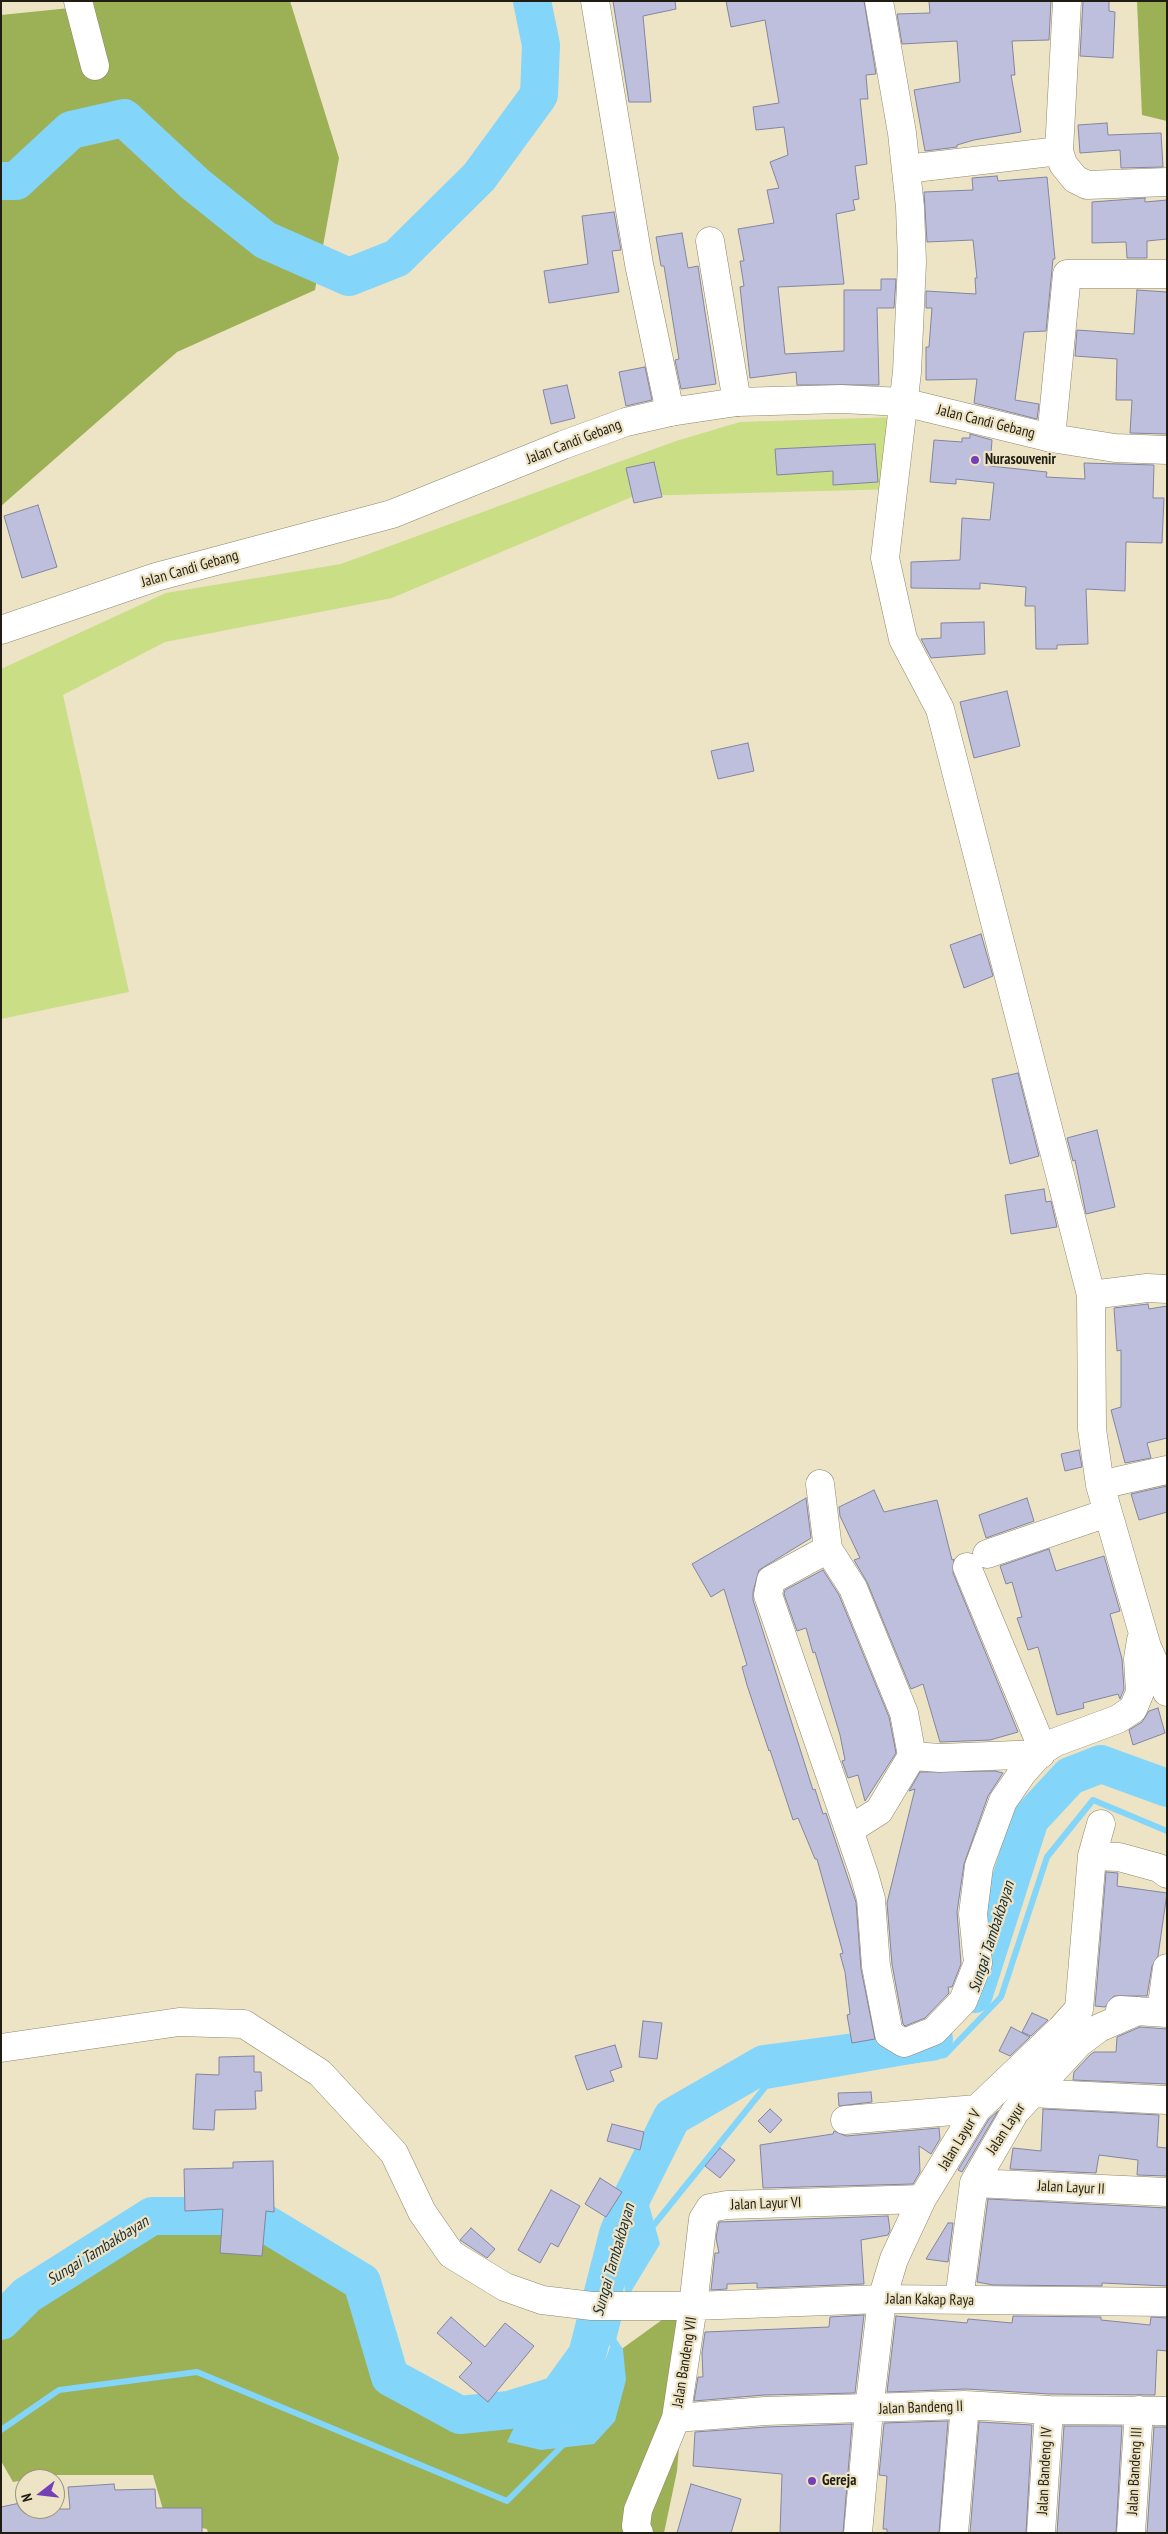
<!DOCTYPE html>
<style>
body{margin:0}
#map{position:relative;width:1168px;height:2534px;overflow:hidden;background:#ede3c5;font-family:"PT Sans Narrow",sans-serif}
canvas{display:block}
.frame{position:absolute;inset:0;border:2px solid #211d12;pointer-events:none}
.north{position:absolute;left:15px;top:2469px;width:50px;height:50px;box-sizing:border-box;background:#ede3c5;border:1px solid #9b947d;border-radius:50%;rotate:254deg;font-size:14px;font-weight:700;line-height:20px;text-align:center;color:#211d12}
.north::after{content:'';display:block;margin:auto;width:18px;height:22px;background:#7540b7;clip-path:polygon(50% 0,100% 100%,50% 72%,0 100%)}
</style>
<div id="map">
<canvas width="1168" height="2534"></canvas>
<div class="frame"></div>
<div class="north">N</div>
</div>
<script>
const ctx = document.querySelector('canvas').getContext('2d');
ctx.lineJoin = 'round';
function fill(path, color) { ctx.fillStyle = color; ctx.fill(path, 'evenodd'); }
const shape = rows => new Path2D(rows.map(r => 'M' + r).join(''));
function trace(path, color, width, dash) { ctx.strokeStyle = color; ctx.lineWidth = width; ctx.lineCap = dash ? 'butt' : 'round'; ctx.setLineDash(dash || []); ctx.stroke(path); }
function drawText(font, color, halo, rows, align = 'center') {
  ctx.font = font + ' "PT Sans Narrow",sans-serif'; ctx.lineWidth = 4.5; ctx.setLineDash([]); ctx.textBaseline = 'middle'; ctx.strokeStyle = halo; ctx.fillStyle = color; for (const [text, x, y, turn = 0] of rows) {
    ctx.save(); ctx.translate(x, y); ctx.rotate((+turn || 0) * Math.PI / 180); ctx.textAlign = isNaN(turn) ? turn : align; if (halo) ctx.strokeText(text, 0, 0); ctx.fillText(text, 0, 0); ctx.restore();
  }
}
fill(shape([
 [897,417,897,489,634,496,392,598,165,642,63,695,129,992,1,1019,1,669,166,593,341,564,676,441,740,422]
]), '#cade85');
fill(shape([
 [99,1,290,1,339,158,315,290,177,352,1,506,1,15,70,8],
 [1137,1,1167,1,1167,121,1142,115],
 [261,2226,356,2285,383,2382,466,2427,564,2408,605,2361,691,2299,677,2471,664,2533,208,2533,207,2529,166,2520,153,2475,53,2475,13,2482,1,2461,1,2340,33,2308,158,2229]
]), '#9cb055');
fill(shape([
 [633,2195,649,2205,660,2244,626,2300,618,2234],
 [614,2336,623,2349,626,2380,615,2421,594,2444,541,2450,507,2442,519,2417,564,2408,605,2361]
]), '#84d5fa');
trace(shape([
 [649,2231,766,2086,945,2055,1001,1997,1047,1857,1093,1800,1167,1831],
 [612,2344,620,2312],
 [1,2430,59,2390,197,2372,507,2501,566,2442]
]), '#84d5fa', 6);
trace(shape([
 [1,181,16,181,71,130,124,118,195,184,265,240,349,277,397,258,479,177,539,95,541,45,532,1],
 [974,1994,1030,1819,1070,1776,1101,1764,1167,1788],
 [1,2321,27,2295,152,2216,253,2216,362,2282,390,2377,460,2415,509,2410,558,2395,587,2355,618,2234,633,2195,672,2117,764,2064,931,2042,934,2039]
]), '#84d5fa', 38);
const building = shape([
 [613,1,675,1,676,9,643,16,651,102,629,102,613,1],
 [726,1,864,1,876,74,866,75,868,99,860,99,867,164,855,166,859,199,853,200,855,210,836,214,844,284,778,287,785,354,844,351,844,290,881,290,881,279,896,279,894,308,877,308,879,385,797,385,796,372,750,378,740,287,744,286,740,261,744,261,738,229,774,223,767,190,779,188,770,162,788,155,784,127,756,130,753,107,779,103,765,20,731,27,726,1],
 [929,1,1051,1,1049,40,1012,41,1015,75,1011,75,1021,132,974,140,957,145,957,147,925,151,914,90,960,82,957,41,902,44,897,14,930,13,929,1],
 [1083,1,1109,1,1109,11,1115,12,1113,58,1080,56,1083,1],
 [1107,123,1108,135,1161,133,1163,167,1121,168,1120,150,1080,153,1078,125,1107,123],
 [997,176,998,181,1047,177,1055,259,1053,259,1046,331,1024,332,1015,400,1039,404,1037,419,974,403,977,379,926,380,926,347,929,347,932,308,926,308,926,291,976,294,975,278,977,278,973,240,927,242,924,192,973,190,972,178,997,176],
 [1145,198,1145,202,1167,200,1167,239,1147,241,1147,258,1127,258,1126,242,1092,243,1092,202,1145,198],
 [614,212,621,250,612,251,619,292,549,303,544,271,588,264,582,216,614,212],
 [682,233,688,268,698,266,716,384,681,389,675,360,679,359,664,266,661,266,656,237,682,233],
 [1137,290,1167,292,1167,434,1130,433,1132,400,1116,400,1117,359,1075,356,1077,330,1134,334,1137,290],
 [645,367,652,400,626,406,619,372,645,367],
 [567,385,575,418,551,424,543,390,567,385],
 [970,434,992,440,990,466,1047,472,1046,477,1085,479,1084,463,1154,465,1153,498,1164,498,1162,543,1126,542,1125,591,1086,589,1088,644,1057,645,1057,649,1036,649,1035,606,1025,606,1026,587,980,583,980,589,911,588,911,562,960,560,962,518,990,520,994,483,956,479,956,484,930,482,934,440,962,442,962,438,970,438,970,434],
 [875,444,878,482,833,485,833,471,777,475,775,449,875,444],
 [654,462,662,497,634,503,626,468,654,462],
 [38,505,57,567,22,578,4,516,38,505],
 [984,622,985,654,931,658,921,639,941,638,941,623,984,622],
 [1007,691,1020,746,974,758,960,702,1007,691],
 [748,743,754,771,718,779,711,751,748,743],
 [981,934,993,976,964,988,950,945,981,934],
 [1018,1073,1039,1156,1010,1164,992,1079,1018,1073],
 [1097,1130,1115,1207,1086,1214,1075,1160,1073,1161,1067,1138,1097,1130],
 [1044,1189,1046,1202,1051,1201,1057,1227,1011,1234,1005,1195,1044,1189],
 [1148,1304,1149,1309,1167,1306,1167,1438,1147,1443,1151,1458,1125,1463,1111,1410,1121,1407,1121,1350,1117,1351,1114,1308,1148,1304],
 [1079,1450,1082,1467,1065,1471,1061,1454,1079,1450],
 [1167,1486,1167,1512,1139,1520,1131,1494,1167,1486],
 [874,1490,884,1512,937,1500,952,1560,954,1559,953,1573,1018,1732,990,1740,940,1742,923,1684,911,1689,867,1582,854,1560,860,1558,840,1516,839,1507,874,1490],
 [806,1498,811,1538,759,1570,753,1592,753,1600,813,1790,815,1789,823,1814,826,1813,856,1902,861,1969,875,2039,852,2043,847,2015,850,2014,845,1972,840,1954,843,1953,817,1859,815,1859,798,1818,793,1820,770,1750,769,1751,747,1685,742,1667,747,1665,724,1589,711,1597,692,1564,806,1498],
 [1027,1498,1034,1521,986,1538,979,1515,1027,1498],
 [1049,1549,1056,1571,1104,1556,1120,1611,1110,1614,1122,1659,1124,1689,1120,1699,1118,1694,1083,1703,1084,1708,1057,1715,1038,1647,1028,1650,1017,1618,1022,1617,1012,1582,1006,1584,1000,1566,1049,1549],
 [823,1570,839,1595,889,1717,896,1753,865,1801,858,1775,848,1778,842,1761,845,1760,840,1735,815,1652,813,1653,806,1628,797,1631,784,1594,785,1590,823,1570],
 [1158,1708,1165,1733,1133,1745,1129,1730,1142,1722,1149,1711,1158,1708],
 [995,1771,1003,1773,988,1796,964,1864,957,1912,961,1964,952,1987,948,1987,949,1993,925,2018,905,2026,903,2024,892,1964,887,1903,915,1789,909,1791,920,1772,995,1771],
 [1106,1872,1118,1873,1117,1886,1167,1893,1158,1956,1152,1966,1147,1996,1114,1996,1105,2007,1095,2006,1106,1872],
 [1032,2013,1048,2020,1031,2036,1022,2032,1032,2013],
 [643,2021,662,2023,657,2059,639,2057,643,2021],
 [1011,2027,1030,2037,1010,2056,999,2051,1011,2027],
 [1140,2027,1167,2029,1167,2084,1073,2080,1074,2072,1090,2055,1094,2052,1116,2052,1117,2037,1140,2027],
 [615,2045,622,2067,610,2071,614,2081,587,2090,575,2056,615,2045],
 [254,2056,254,2072,261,2072,262,2091,255,2091,256,2109,215,2110,214,2130,193,2129,196,2074,219,2075,219,2057,254,2056],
 [871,2092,872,2102,839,2106,838,2093,871,2092],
 [770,2109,782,2120,770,2133,758,2121,770,2109],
 [1043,2109,1159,2115,1157,2147,1167,2148,1167,2176,1137,2175,1138,2160,1099,2155,1096,2173,1010,2169,1013,2148,1041,2151,1043,2109],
 [998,2111,962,2172,958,2170,989,2119,998,2111],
 [612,2124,644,2132,640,2150,607,2141,612,2124],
 [939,2128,940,2139,931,2154,919,2146,920,2172,913,2184,763,2188,760,2145,833,2134,834,2131,846,2136,939,2128],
 [720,2148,735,2160,720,2178,705,2166,720,2148],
 [273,2161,274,2212,266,2211,262,2256,220,2253,223,2209,185,2211,184,2169,233,2168,233,2162,273,2161],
 [600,2178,622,2192,606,2217,585,2204,600,2178],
 [551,2190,580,2206,558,2247,551,2243,540,2263,518,2250,551,2190],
 [988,2199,1167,2208,1167,2286,1102,2283,1102,2286,993,2285,977,2282,988,2199],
 [888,2216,890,2230,888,2235,861,2240,864,2284,757,2288,757,2283,727,2284,727,2289,711,2290,715,2253,719,2253,716,2238,719,2222,888,2216],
 [948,2223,953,2223,948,2262,926,2259,948,2223],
 [471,2228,495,2249,487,2258,460,2240,471,2228],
 [864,2315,855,2393,764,2395,694,2401,698,2377,703,2377,702,2353,705,2332,829,2327,830,2317,864,2315],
 [896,2316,967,2323,968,2319,1012,2323,1013,2316,1101,2317,1101,2320,1150,2325,1151,2317,1167,2318,1167,2351,1157,2350,1155,2395,1050,2394,966,2389,887,2392,896,2316],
 [451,2317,485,2347,505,2323,534,2346,488,2402,459,2377,472,2363,437,2333,451,2317],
 [948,2421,939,2533,887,2533,887,2529,883,2529,887,2476,879,2475,884,2423,948,2421],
 [979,2422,1032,2425,1026,2533,970,2533,979,2422],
 [852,2424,843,2533,780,2533,782,2474,693,2466,695,2432,766,2427,852,2424],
 [1064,2426,1122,2426,1116,2533,1057,2533,1064,2426],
 [1154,2427,1167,2427,1167,2533,1147,2533,1154,2427],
 [114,2484,115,2490,155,2489,156,2508,202,2508,202,2533,1,2533,1,2507,25,2502,25,2509,70,2509,68,2487,114,2484],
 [691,2484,741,2499,731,2533,677,2533,691,2484]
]);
fill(building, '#bdbfdc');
trace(building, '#8385a0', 1);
const minor = shape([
 [78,1,95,66],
 [595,1,639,264,670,412],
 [879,1,902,133,910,207,912,262,907,372,885,558,903,639,940,709,1091,1295,1092,1429,1100,1485,1147,1647,1167,1692],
 [1067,1,1059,151,1063,164,1075,179,1087,185,1167,182],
 [906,169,1059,151],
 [710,241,737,402],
 [1051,438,1067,274,1167,274],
 [1091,1295,1147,1288,1167,1289],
 [820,1484,828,1549],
 [1100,1485,1167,1470],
 [987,1554,1107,1513],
 [967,1567,1043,1750],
 [912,1756,940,1758,1041,1754],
 [849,1830,879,1811,912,1756,904,1713,853,1588,828,1549,771,1580,768,1595,849,1830,864,1874,871,1899,876,1966,889,2034,904,2043,934,2031,963,2001,978,1963,973,1914,979,1866,1003,1801,1023,1772,1043,1750,1056,1742,1118,1719,1133,1709,1140,1692,1138,1659,1141,1640],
 [1092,1856,1119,1857,1159,1868,1167,1874],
 [1079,2009,1092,1856,1101,1824],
 [1120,2010,1167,2013],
 [1161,2012,1167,1968],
 [1,2048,179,2022,244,2024,320,2073,394,2153,422,2212,451,2254,505,2287,542,2300,592,2306,693,2306,882,2299,1167,2302],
 [1031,2093,1167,2100],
 [845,2120,977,2109],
 [974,2183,1167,2192],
 [959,2300,974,2183,1015,2112,1079,2043,1099,2028,1138,2011],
 [676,2418,765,2411,965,2405,1049,2410,1167,2411],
 [639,2533,636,2526,638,2510,676,2418,693,2306,703,2219,710,2208,727,2205,922,2199],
 [858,2533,869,2410,882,2299,894,2259,922,2199,977,2109,1061,2029,1079,2009],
 [954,2533,965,2405],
 [1041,2533,1049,2410],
 [1131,2533,1139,2410]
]);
const major = shape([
 [1,630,156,577,392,514,563,445,626,422,670,412,737,402,841,399,903,402,1051,438,1115,448,1167,450]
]);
trace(minor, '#90876b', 29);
trace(major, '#90876b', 29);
trace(minor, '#fff', 28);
trace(major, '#fff', 28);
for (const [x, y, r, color] of [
 [975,460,5,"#7540b7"],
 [812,2481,5,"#7540b7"]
]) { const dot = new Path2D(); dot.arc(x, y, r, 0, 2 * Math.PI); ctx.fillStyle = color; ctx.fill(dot); trace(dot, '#ede3c5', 2); }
drawText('15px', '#211d12', '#ede3c5', [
 ["Jalan Candi Gebang",986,422,14],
 ["Jalan Candi Gebang",574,442,-21],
 ["Jalan Candi Gebang",190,569,-16],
 ["Jalan Layur",1006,2129,-57],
 ["Jalan Layur V",960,2140,-59],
 ["Jalan Layur II",1071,2188,3],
 ["Jalan Layur VI",766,2204,-2],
 ["Jalan Kakap Raya",930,2300,1],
 ["Jalan Bandeng VII",685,2362,-81],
 ["Jalan Bandeng II",921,2408,-2],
 ["Jalan Bandeng IV",1045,2471,-87],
 ["Jalan Bandeng III",1135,2471,-87]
]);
drawText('bold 15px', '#211d12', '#ede3c5', [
 ["Nurasouvenir",985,460],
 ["Gereja",822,2481]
], 'left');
drawText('italic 16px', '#192c35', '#ede3c5', [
 ["Sungai Tambakbayan",992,1937,-72],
 ["Sungai Tambakbayan",98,2251,-32],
 ["Sungai Tambakbayan",614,2260,-74]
]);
</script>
